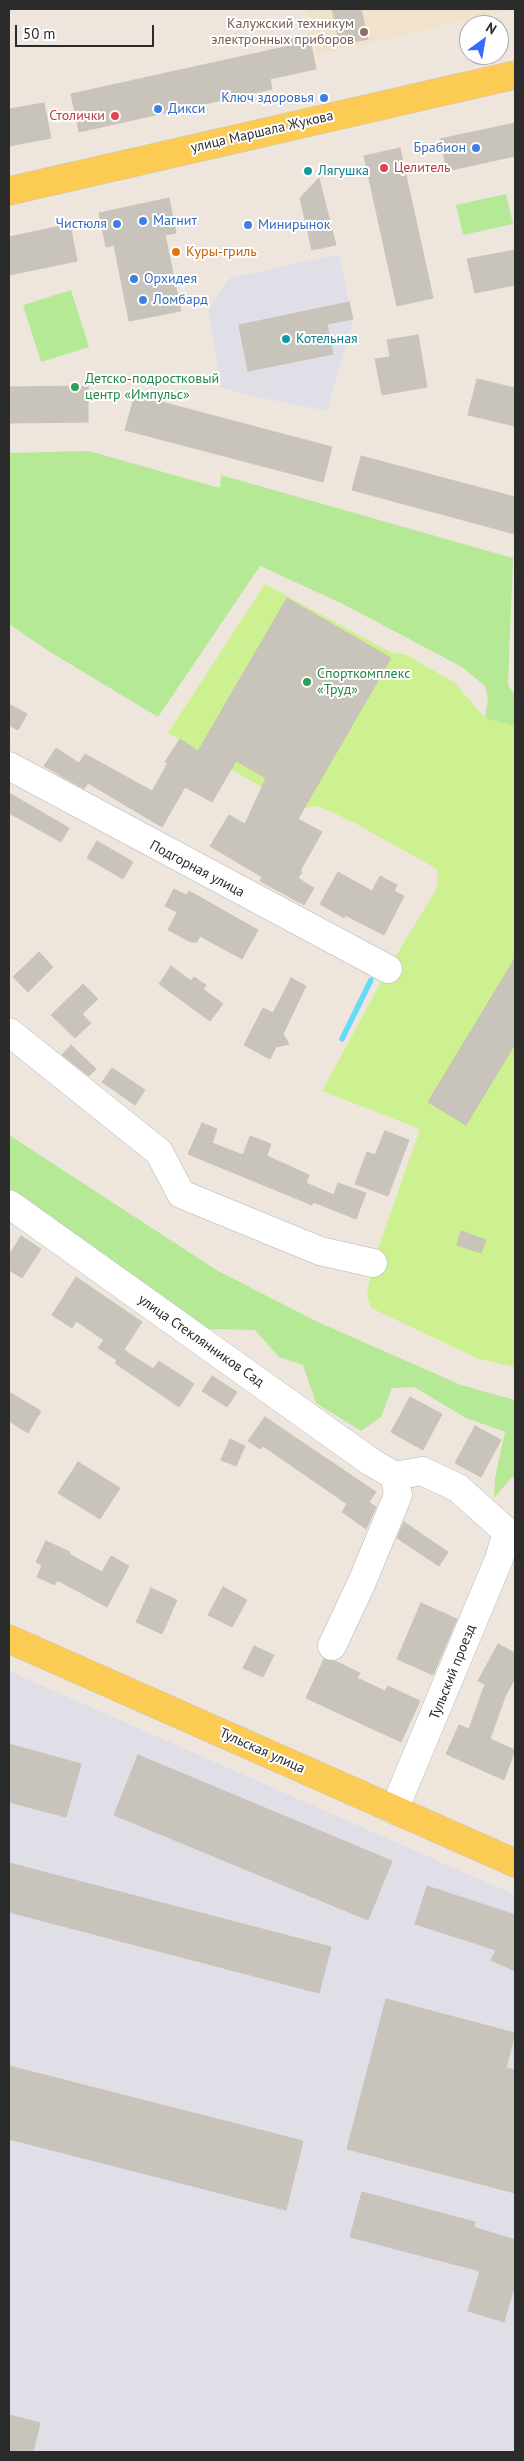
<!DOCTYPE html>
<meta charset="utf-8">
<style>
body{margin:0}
#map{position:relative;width:524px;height:2461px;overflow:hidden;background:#eee6dd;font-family:"PT Sans",sans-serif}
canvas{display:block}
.frame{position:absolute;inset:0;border:10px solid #2b2b2b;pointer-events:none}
.north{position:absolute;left:459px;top:15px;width:50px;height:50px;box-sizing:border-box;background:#fff;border:1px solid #aaa;border-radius:50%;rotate:32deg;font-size:14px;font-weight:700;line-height:20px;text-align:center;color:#2b2b2b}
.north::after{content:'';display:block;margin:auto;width:18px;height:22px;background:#3969ff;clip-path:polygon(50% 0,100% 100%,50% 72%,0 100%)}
.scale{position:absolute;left:15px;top:25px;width:139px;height:22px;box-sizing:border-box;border:2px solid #2b2b2b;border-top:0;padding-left:6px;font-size:15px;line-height:18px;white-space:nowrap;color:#2b2b2b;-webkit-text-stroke:4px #fff;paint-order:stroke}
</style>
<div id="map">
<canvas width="524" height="2461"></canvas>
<div class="frame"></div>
<div class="north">N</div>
<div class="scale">50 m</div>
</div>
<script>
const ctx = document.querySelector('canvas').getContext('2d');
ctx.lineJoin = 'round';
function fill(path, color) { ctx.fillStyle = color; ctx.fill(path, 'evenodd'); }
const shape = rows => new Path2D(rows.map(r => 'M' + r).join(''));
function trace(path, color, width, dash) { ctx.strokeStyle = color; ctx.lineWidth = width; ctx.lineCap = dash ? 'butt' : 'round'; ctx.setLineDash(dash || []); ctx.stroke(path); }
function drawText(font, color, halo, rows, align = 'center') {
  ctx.font = font + ' "PT Sans",sans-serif'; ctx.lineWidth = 4; ctx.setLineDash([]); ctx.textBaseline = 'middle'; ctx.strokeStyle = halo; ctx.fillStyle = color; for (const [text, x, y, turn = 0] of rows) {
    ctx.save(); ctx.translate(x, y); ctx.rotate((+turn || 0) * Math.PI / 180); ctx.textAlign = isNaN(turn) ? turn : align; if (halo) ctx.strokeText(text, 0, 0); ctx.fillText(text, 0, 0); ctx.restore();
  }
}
fill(shape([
 [339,254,353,319,327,411,252,396,221,387,208,310,230,278],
 [9,1671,515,1895,515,2452,9,2452]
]), '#e0dee6');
fill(shape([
 [307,9,515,9,317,55]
]), '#f1e2cb');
fill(shape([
 [506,194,513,224,463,235,456,205],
 [71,290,89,347,41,362,23,305],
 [89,451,220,488,221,475,513,558,508,685,515,696,515,727,485,718,488,698,485,686,462,667,343,604,260,566,158,717,47,650,9,624,9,453],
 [9,1135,218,1271,318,1322,461,1385,515,1400,515,1477,512,1477,494,1498,495,1478,505,1432,466,1418,414,1387,392,1388,381,1417,361,1431,316,1403,303,1365,279,1357,255,1330,206,1329,9,1191]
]), '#b6e995');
fill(shape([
 [265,584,392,653,405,654,455,683,485,718,515,727,515,1367,479,1359,371,1308,367,1294,373,1263,420,1129,322,1091,388,969,437,888,437,869,353,822,318,806,305,808,262,787,168,733]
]), '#cdf190');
trace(shape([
 [342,1039,371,980]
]), '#67daf8', 5.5);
const building = shape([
 [332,9,361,9,368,39,340,45,332,9],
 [309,35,316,69,270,79,272,89,79,132,71,94,289,46,287,39,309,35],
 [44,103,51,138,9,146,9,109,44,103],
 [515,123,515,156,447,171,440,139,515,123],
 [400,148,433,298,397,306,364,156,400,148],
 [319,178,336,245,312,250,300,198,319,178],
 [169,198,176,233,165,235,181,311,129,321,114,245,106,247,99,213,169,198],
 [70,224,77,261,9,275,9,237,70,224],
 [515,250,515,285,475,293,467,259,515,250],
 [349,302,353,319,327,324,333,354,248,371,239,325,349,302],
 [418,335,427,387,382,395,375,359,390,357,387,340,418,335],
 [477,379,515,388,515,426,468,415,477,379],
 [88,386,88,422,9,423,9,387,88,386],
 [135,395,332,447,323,482,125,430,135,395],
 [361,456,515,497,515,534,352,490,361,456],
 [287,598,391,658,298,819,322,832,300,871,302,872,298,878,314,888,304,905,260,881,262,877,210,846,229,815,245,824,266,778,236,761,212,802,185,787,162,827,88,783,84,789,44,766,56,748,79,763,85,754,152,791,168,763,165,762,180,739,198,751,287,598],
 [9,704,27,714,18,730,9,725,9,704],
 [9,793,69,828,61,842,9,813,9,793],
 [97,841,133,862,123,879,87,858,97,841],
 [338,872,372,891,380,876,397,885,394,891,404,896,384,935,345,915,344,918,320,904,338,872],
 [174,889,186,895,189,891,258,930,242,959,200,936,197,942,191,942,168,930,177,912,165,906,174,889],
 [39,952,53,967,28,992,13,977,39,952],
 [515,958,515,1044,466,1125,428,1102,515,958],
 [171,966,191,981,194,977,206,985,203,989,223,1004,210,1021,159,984,171,966],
 [291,978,306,986,283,1034,289,1044,276,1047,270,1059,244,1045,263,1008,273,1013,291,978],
 [83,984,98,999,82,1014,91,1023,75,1038,51,1015,83,984],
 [71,1045,96,1069,89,1076,62,1055,71,1045],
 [112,1068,145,1090,135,1105,102,1082,112,1068],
 [202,1123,217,1129,212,1143,243,1155,250,1136,271,1144,267,1156,309,1175,306,1183,334,1195,338,1183,366,1193,356,1219,313,1202,312,1205,188,1154,202,1123],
 [385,1131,409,1140,388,1196,355,1184,367,1152,375,1155,385,1131],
 [461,1231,486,1240,481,1253,457,1245,461,1231],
 [21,1236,41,1249,22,1278,9,1270,9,1255,21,1236],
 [76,1277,142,1322,117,1360,98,1348,104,1340,76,1321,72,1328,52,1315,76,1277],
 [124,1350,153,1369,159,1361,194,1384,179,1407,115,1363,124,1350],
 [212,1376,237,1392,227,1407,202,1391,212,1376],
 [9,1392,41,1411,28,1433,9,1421,9,1392],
 [410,1397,442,1414,423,1450,391,1432,410,1397],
 [265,1417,376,1492,369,1502,376,1507,366,1529,342,1512,347,1504,263,1446,260,1449,248,1441,265,1417],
 [475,1426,501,1440,481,1477,455,1463,475,1426],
 [230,1439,245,1446,236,1466,221,1460,230,1439],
 [78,1462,120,1488,100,1519,58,1493,78,1462],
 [404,1522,448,1552,439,1566,397,1538,404,1522],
 [46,1541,70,1552,69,1554,102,1572,111,1556,129,1566,107,1607,57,1580,55,1585,37,1577,42,1565,36,1562,46,1541],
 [223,1587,247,1600,232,1627,208,1615,223,1587],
 [151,1588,177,1600,162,1634,136,1622,151,1588],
 [421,1603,457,1619,433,1675,397,1659,421,1603],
 [498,1644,515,1653,515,1678,505,1697,490,1739,515,1750,504,1780,446,1754,459,1725,469,1729,485,1684,478,1681,498,1644],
 [254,1646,274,1655,263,1677,243,1668,254,1646],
 [324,1659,335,1661,360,1673,357,1678,385,1691,388,1686,420,1701,401,1742,306,1698,324,1659],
 [9,1744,81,1764,66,1817,9,1802,9,1744],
 [138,1755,392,1861,368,1920,114,1815,138,1755],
 [9,1863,331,1947,319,1993,9,1912,9,1863],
 [427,1886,515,1915,515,1971,491,1960,496,1950,415,1924,427,1886],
 [386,1999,515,2033,506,2068,515,2070,515,2193,347,2149,386,1999],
 [9,2066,303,2141,286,2210,9,2139,9,2066],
 [362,2192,475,2222,473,2227,515,2240,515,2284,504,2322,468,2311,480,2271,350,2237,362,2192],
 [9,2415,40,2423,33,2452,9,2452,9,2415]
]);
fill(building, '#c9c4bb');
trace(building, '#cac2b6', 1);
const minor = shape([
 [9,766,388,969],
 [9,1032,159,1152,181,1194,320,1251,373,1263],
 [9,1204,371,1462,395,1476],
 [332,1646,362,1582,398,1495,395,1476],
 [394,1810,499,1559,507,1532,458,1488,422,1471,395,1476]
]);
const major = shape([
 [9,191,515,75],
 [9,1639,515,1863]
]);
trace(minor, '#b1b4c0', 29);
trace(major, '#c8c8c8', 29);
trace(minor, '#fff', 28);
trace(major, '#fccb54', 28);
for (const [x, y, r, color] of [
 [364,32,5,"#8d6e63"],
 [324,98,5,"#3f7fe0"],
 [158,109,5,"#3f7fe0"],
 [115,116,5,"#e0444e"],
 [476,148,5,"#3f7fe0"],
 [384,168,5,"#e0444e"],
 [308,171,5,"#0f9aa8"],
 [143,221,5,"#3f7fe0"],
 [117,224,5,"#3f7fe0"],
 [248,225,5,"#3f7fe0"],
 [176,252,5,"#e8710a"],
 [134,279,5,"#3f7fe0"],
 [143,300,5,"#3f7fe0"],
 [286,339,5,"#0f9aa8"],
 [75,387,5,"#2e9e5b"],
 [307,682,5,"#2e9e5b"]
]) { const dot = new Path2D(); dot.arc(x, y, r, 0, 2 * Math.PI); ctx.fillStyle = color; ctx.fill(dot); trace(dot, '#fff', 2); }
drawText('14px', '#785e54', '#fff', [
 ["Калужский техникум",354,24],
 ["электронных приборов",354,40]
], 'right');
drawText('14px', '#366cbe', '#fff', [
 ["Ключ здоровья",314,98,"right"],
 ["Дикси",168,109],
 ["Брабион",466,148,"right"],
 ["Магнит",153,221],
 ["Чистюля",107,224,"right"],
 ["Минирынок",258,225],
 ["Орхидея",144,279],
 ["Ломбард",153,300]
], 'left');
drawText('14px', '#be3a42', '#fff', [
 ["Столички",105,116],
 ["Целитель",394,168,"left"]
], 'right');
drawText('14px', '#2b2b2b', '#fff', [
 ["улица Маршала Жукова",262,132,-13],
 ["Подгорная улица",197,869,28],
 ["улица Стеклянников Сад",201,1341,35],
 ["Тульский проезд",453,1672,-68],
 ["Тульская улица",262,1751,24]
]);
drawText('14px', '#0d838f', '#fff', [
 ["Лягушка",318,171],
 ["Котельная",296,339]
], 'left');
drawText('14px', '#c56008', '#fff', [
 ["Куры-гриль",186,252]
], 'left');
drawText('14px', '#27864d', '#fff', [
 ["Детско-подростковый",85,379],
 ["центр «Импульс»",85,395],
 ["Спорткомплекс",317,674],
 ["«Труд»",317,690]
], 'left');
</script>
